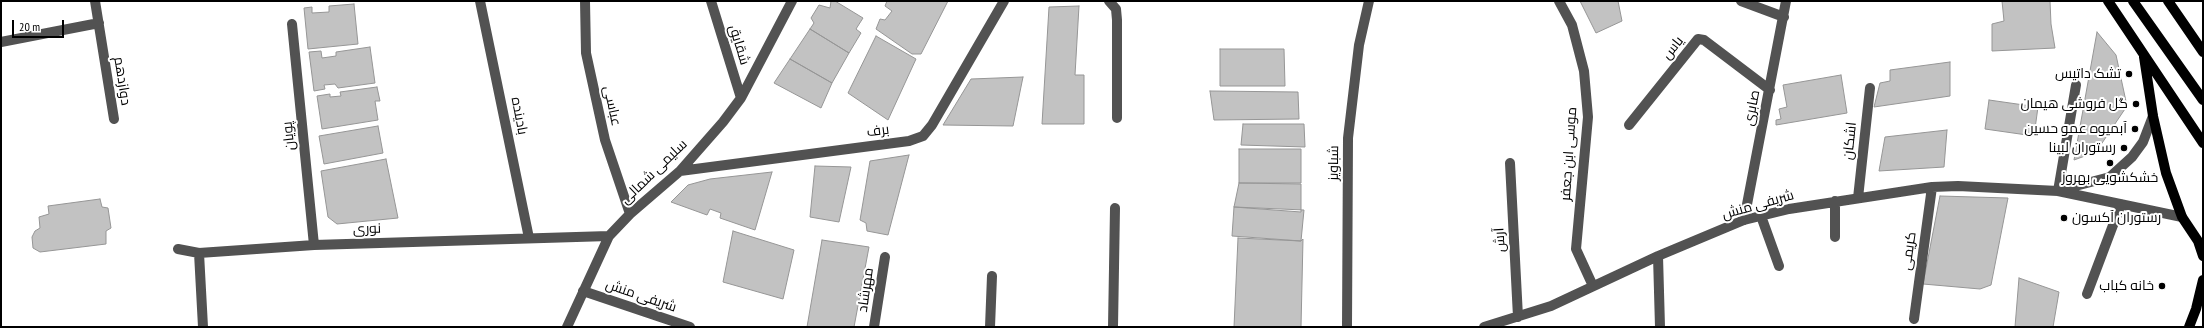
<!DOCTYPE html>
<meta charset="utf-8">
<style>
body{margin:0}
#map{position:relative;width:2204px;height:328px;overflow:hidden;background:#fff;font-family:"PT Sans Narrow",sans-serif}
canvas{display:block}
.frame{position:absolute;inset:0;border:2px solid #000;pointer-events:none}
.scale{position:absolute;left:12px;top:20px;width:52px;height:18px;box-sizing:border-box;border:2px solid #000;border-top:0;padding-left:5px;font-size:12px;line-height:14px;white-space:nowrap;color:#000;-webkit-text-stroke:3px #fff;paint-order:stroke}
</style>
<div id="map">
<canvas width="2204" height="328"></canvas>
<div class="frame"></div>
<div class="scale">20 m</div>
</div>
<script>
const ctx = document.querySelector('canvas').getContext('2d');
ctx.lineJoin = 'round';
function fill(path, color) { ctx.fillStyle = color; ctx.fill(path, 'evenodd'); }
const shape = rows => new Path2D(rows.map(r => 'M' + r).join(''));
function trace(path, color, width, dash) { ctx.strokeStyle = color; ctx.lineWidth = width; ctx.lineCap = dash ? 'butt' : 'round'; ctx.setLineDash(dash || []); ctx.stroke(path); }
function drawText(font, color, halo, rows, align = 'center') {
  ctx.font = font + ' "PT Sans Narrow",Cairo,sans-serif'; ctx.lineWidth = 4; ctx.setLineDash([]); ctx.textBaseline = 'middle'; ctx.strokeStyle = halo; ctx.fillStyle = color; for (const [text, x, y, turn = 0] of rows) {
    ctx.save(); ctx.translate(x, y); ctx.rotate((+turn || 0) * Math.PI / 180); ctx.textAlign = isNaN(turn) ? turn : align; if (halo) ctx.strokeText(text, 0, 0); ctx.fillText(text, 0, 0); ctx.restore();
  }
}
const building = shape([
 [831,1,835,1,863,18,856,29,861,33,849,53,810,29,814,23,811,18,819,5,830,8,831,1],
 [887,1,948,1,921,54,912,54,876,29,880,19,885,20,892,11,885,6,887,1],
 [1580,1,1618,1,1622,21,1596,33,1580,1],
 [2002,1,2050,1,2051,24,2055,48,1992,51,1992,24,2004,21,2002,1],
 [354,4,358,44,308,49,304,8,312,7,312,13,329,12,329,6,354,4],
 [1079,6,1075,75,1084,75,1084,124,1042,124,1049,7,1079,6],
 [810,29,849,53,832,83,790,59,810,29],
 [2097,32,2116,55,2127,106,2096,152,2074,160,2097,32],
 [876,36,916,59,888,120,848,93,876,36],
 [370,47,375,83,338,88,335,84,324,85,325,89,314,91,309,52,321,51,322,58,336,56,336,52,370,47],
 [1220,49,1284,49,1285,86,1220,86,1220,49],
 [790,59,832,83,821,108,774,83,790,59],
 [1950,62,1950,96,1874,107,1880,83,1890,81,1890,70,1950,62],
 [1841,75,1847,113,1776,125,1776,120,1781,119,1779,109,1787,107,1783,85,1841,75],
 [1023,77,1013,126,943,125,971,79,1023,77],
 [377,87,380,101,375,101,378,120,322,129,317,96,330,94,330,97,341,96,340,92,377,87],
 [1210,91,1298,92,1299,119,1214,120,1210,91],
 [1989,100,2038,107,2034,136,1985,129,1989,100],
 [1243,124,1304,124,1305,147,1241,145,1243,124],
 [378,126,383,153,324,164,319,136,378,126],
 [1947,130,1944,167,1879,171,1885,137,1947,130],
 [1239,149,1301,149,1301,183,1239,183,1239,149],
 [909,155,888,235,867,231,866,223,860,220,870,161,909,155],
 [386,159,398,218,337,224,328,217,321,171,386,159],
 [815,166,851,167,839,222,810,217,815,166],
 [772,172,755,230,720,218,721,213,710,209,707,215,671,202,688,185,710,179,772,172],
 [1239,183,1301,184,1301,212,1234,207,1239,183],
 [1940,196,2008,198,1991,285,1980,289,1923,284,1940,196],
 [100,199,102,207,108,208,111,228,106,231,106,244,40,252,33,248,32,237,35,231,40,228,39,217,49,214,48,206,100,199],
 [1234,207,1304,210,1301,241,1232,236,1234,207],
 [733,231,794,250,783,299,723,282,733,231],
 [1238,238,1301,241,1303,239,1301,327,1234,327,1238,238],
 [822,240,869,247,854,327,807,327,822,240],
 [2019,278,2059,292,2053,327,2015,327,2019,278]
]);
fill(building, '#c2c2c2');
trace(building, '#969696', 1);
trace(shape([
 [95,1,114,119],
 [480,1,529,238],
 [585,1,586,53,605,140,630,214],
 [711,1,741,98],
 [1109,1,1116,9,1117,20,1117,118],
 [1559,1,1572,25,1584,71,1588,117,1576,249,1593,286],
 [1741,1,1784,17],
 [292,24,314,245],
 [1,42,99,23],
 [1629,125,1698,39,1704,40,1770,90],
 [1510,163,1518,317],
 [680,171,909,141,923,136,932,125,1004,1],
 [2060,190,2110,177,2132,157,2143,142,2153,116],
 [2058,191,2076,85],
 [1858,198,1870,88],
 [1761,216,1779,266],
 [1744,220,1786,1],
 [1835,237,1835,201],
 [178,249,199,253],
 [1658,256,1660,327],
 [583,291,690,327],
 [2087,294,2121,204],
 [1914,319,1932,187],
 [203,327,199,253,314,245,609,236],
 [567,327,609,236,630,214,680,171,723,122,741,98,792,1],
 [874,327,885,257],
 [990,327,992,276],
 [1113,327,1115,208],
 [1347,327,1348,138,1359,45,1369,1],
 [1484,327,1551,306,1658,256,1744,220,1789,209,1932,187,1958,186,2058,191,2182,217]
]), '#525252', 10);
trace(shape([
 [2108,1,2203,143],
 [2133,1,2203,100],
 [2168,1,2203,52],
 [2144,57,2153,116,2166,173,2182,217,2198,241,2203,256],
 [2189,327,2196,309,2203,280]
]), '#000', 10);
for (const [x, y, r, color] of [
 [2129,74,4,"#000"],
 [2136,104,4,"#000"],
 [2135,129,4,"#000"],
 [2124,148,4,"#000"],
 [2110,163,4,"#000"],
 [2064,218,4,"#000"],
 [2162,286,4,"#000"]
]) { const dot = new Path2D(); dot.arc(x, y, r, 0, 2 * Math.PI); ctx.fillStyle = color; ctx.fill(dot); trace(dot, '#fff', 1.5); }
drawText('14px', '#000', '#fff', [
 ["شقایق",739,45,73],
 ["یاس",1673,48,-51],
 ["دوازدهم",122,81,81],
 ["عباسی",612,106,78],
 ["صابری",1752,108,-79],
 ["بادینده",519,116,79],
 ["برف",878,131,-7],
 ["پویان",289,136,-96],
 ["اشکان",1850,141,-84],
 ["موسی ابن جعفر",1569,154,-86],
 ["شباویز",1334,163,-89],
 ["سلیمی شمالی",654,172,-44],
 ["شریفی منش",1758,205,-16],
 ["نوری",367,229,-2],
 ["آرش",1500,240,-93],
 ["کریمی",1909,251,-82],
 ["مهرشاد",866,290,-82],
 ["شریفی منش",641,296,19]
]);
drawText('14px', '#000', '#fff', [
 ["تشک داتیس",2121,74],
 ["گل فروشی هیمان",2128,104],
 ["آبمیوه عمو حسین",2127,129],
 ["رستوران لبینا",2116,148],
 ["خشکشویی بهروز",2110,178,"center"],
 ["رستوران آکسون",2072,218,"left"],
 ["خانه کباب",2154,286]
], 'right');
</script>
